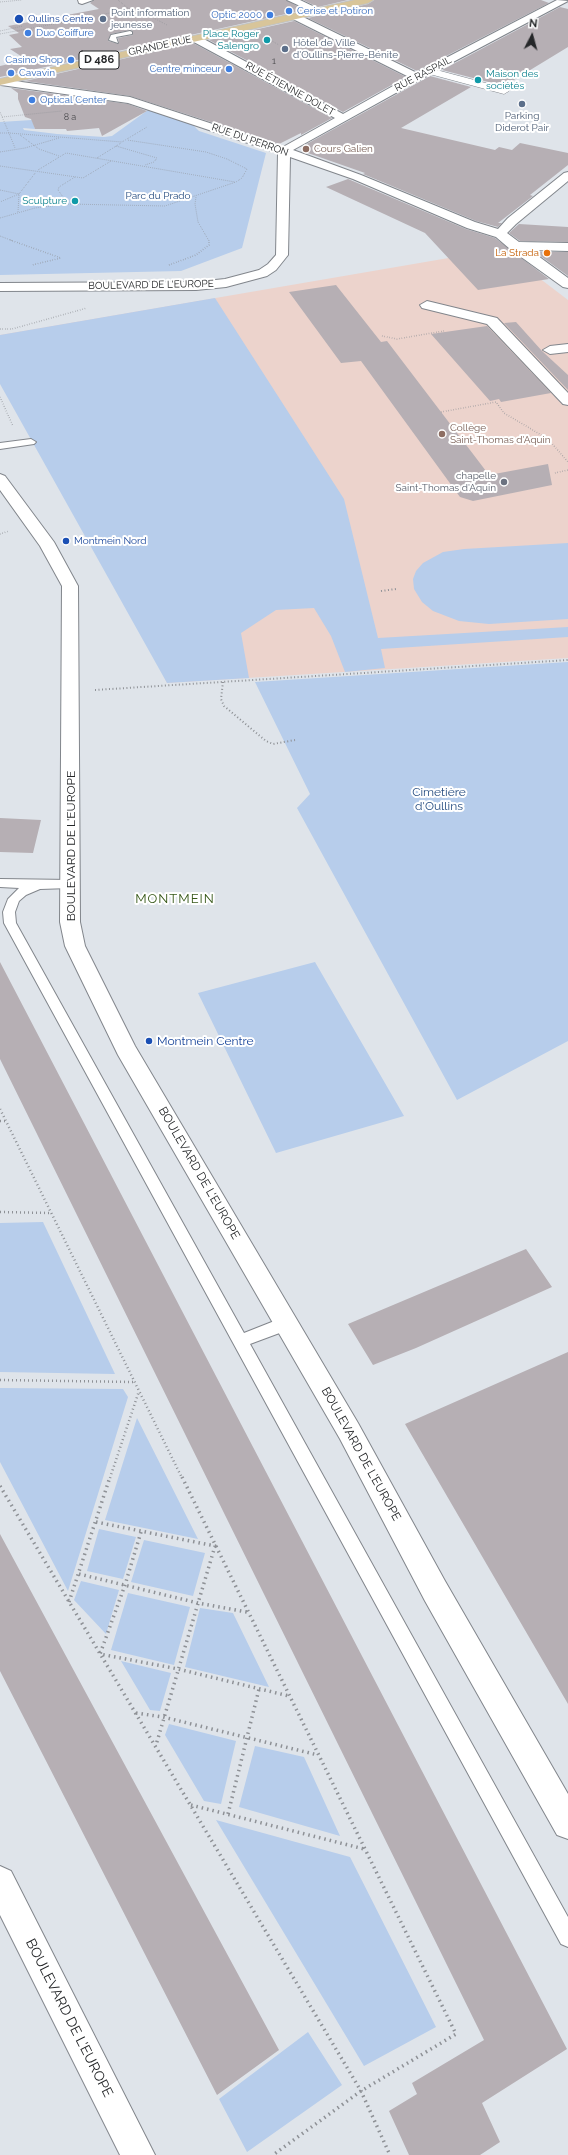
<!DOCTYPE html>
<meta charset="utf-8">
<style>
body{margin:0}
#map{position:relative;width:568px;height:2155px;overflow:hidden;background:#dfe4ea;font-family:Raleway,sans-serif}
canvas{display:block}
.north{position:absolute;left:512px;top:16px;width:40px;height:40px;-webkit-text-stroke:3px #fff;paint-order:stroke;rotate:6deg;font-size:11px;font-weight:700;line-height:16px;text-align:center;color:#252729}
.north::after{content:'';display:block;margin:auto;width:14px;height:18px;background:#252729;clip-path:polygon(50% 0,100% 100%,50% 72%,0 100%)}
</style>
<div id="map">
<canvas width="568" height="2155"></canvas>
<div class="north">N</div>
</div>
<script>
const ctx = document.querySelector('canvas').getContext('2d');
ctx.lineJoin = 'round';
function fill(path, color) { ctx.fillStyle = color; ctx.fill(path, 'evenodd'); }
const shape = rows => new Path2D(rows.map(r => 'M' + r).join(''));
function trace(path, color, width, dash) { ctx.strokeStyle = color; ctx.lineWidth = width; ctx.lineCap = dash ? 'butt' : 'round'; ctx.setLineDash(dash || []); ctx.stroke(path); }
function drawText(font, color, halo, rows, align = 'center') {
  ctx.font = font + ' Raleway,sans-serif'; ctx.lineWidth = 4; ctx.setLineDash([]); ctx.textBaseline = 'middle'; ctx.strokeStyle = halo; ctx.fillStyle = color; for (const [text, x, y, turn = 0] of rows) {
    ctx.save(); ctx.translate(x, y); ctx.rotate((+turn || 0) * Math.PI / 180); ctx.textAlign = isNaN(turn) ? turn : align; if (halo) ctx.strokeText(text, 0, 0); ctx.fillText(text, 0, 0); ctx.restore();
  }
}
fill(shape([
 [501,249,568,300,568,658,167,683,0,335]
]), '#ecd3cc');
fill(shape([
 [148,110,192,124,199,131,266,153,242,248,181,271,0,275,0,122,32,120,35,129,23,128,24,130,57,134,104,137,112,136],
 [215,298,344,499,378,638,568,627,568,637,381,649,385,668,345,672,331,636,314,608,276,610,241,633,249,678,167,683,0,384,0,335],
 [568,543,568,619,489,624,459,621,433,611,422,602,414,589,413,579,416,571,423,563,443,552,464,549],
 [568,662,568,1041,457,1100,297,808,310,794,255,682],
 [315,962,404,1116,276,1153,198,993],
 [43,1222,115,1374,0,1372,0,1223],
 [0,1388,123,1389,128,1397,68,1591,0,1462],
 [137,1418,198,1539,105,1520],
 [99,1529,136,1537,123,1579,87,1571],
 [144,1540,205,1553,193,1596,131,1582],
 [81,1581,119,1590,106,1634,74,1600],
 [128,1593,190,1607,174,1665,111,1650],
 [200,1608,233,1613,269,1687,185,1667],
 [121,1661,171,1673,160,1711,150,1710],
 [169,1724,236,1741,221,1804,204,1801,165,1735],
 [255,1746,304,1757,340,1836,239,1807],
 [216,1820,350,1857,436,2027,364,2066],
 [308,2032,342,2085,247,2152,219,2099]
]), '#b7cdeb');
fill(shape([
 [94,0,286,0,304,10,0,77,0,66,27,60,10,49,22,47,9,35,19,33,8,26,99,9,90,3],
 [130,30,133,31,133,35,118,38,119,44,108,41,111,34],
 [303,0,348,0,318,7],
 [374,0,541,0,549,3,417,71,308,18,368,4],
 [560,7,568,9,568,47,504,86,442,70],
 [294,21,406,77,343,112,209,40],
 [193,43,332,118,301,135,301,133,279,144,130,96,25,81],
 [430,76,471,87,401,128,495,150,499,147,512,150,520,143,568,153,568,165,530,195,533,196,498,223,502,223,498,227,476,221,363,174,365,173,305,152,303,146],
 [11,88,128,104,147,111,102,136,99,128,67,131,66,129,35,129,31,119,25,117,18,99,18,93],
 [348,179,466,229,495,238,549,279,478,290,425,233,326,187],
 [519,224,568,227,568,242,520,241,509,233],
 [535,252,568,252,568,276],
 [336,285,381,342,387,341,489,475,548,464,552,485,473,501,460,497,361,361,341,363,289,292],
 [516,322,542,351,568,375,568,390,504,323],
 [487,326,551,393,501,402,499,399,490,401,431,334],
 [0,818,41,820,33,853,0,852],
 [0,962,567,2049,482,2103,500,2142,480,2155,409,2155,389,2111,417,2094,412,2083,484,2040,0,1059],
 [526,1249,552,1287,416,1348,373,1365,348,1324],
 [568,1352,568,1704,405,1424],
 [0,1534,279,2050,217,2095,0,1671]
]), '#b6afb4');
const service = shape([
 [130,31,132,32,132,34,116,37,118,43,109,40,111,35,130,31],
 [31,439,36,442,34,444,0,449,0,443,31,439],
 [0,879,70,880,76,884,70,888,40,889,26,895,19,901,15,912,16,923,244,1333,287,1316,293,1318,295,1323,293,1328,250,1344,568,1917,568,1947,561,1944,4,923,3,912,8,899,19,888,0,887,0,879]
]);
const pedestrian = shape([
 [429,68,508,89,509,91,504,94,426,73,424,71,429,68]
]);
const minor = shape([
 [78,0,93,0,82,4,79,3,78,0],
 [287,0,300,0,323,11,321,13,315,13,287,0],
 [557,0,568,1,421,79,293,150,361,175,475,222,498,229,508,218,564,173,568,172,568,181,516,224,507,233,519,242,568,243,568,251,530,250,568,278,568,288,563,287,510,249,496,237,467,228,353,179,290,157,288,255,276,270,267,276,226,287,196,290,0,291,0,283,196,282,225,279,259,270,268,264,276,255,278,153,128,103,1,85,0,79,130,97,283,147,335,118,192,41,192,37,200,37,343,114,409,77,291,18,291,14,297,14,417,73,557,0],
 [427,301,497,318,568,393,568,405,563,404,487,324,422,308,420,305,427,301],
 [568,344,568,352,550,354,543,350,550,346,568,344],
 [0,474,5,476,54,542,78,586,80,922,85,946,135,1046,358,1423,445,1581,568,1794,568,1839,557,1835,425,1601,340,1439,118,1055,65,946,60,922,62,586,40,546,0,490,0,474],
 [0,1866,11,1871,155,2155,120,2155,0,1915,0,1866]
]);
const primary = shape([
 [355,0,373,0,368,3,0,85,0,79,355,0]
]);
trace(service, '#82868c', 2);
trace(pedestrian, '#82868c', 1);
trace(minor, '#82868c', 2);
trace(primary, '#c2c3c3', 2);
trace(shape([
 [118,0,129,9],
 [0,2,22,0],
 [100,15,129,9,146,14,167,25],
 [44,20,71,15],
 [0,31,23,26],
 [0,34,75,20],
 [272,41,279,45],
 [0,112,9,133,122,142,147,127],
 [2,117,62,111],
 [0,133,9,133,15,148],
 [20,135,39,149,59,156],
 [116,146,157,158,154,162,145,165],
 [0,152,25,148,59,138],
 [97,158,121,143],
 [0,166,83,178,111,161],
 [38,170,66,153,235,182],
 [0,190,19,194,0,202],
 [196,197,195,204,198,222,209,241],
 [68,204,58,190,59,187,75,177],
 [18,212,19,194,36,172],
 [0,218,35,208,68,204,165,206,236,182,242,178,247,169,227,159,206,152,127,140],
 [0,236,13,241]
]), '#8e9196', 1, [0.5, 1.5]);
trace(shape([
 [10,240,61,258,32,265],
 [169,265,196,255,209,245,209,240],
 [0,329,12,329,87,308],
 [382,336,397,339,444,331],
 [0,397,13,426],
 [441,412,496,402,504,413,548,439,568,462],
 [555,473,568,470],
 [0,534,9,531]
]), '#8e9196', 1.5, [0.5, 2]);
trace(shape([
 [381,591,396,589],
 [223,682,221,699,224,706,266,741,273,744,295,740],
 [95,690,568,660]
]), '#8e9196', 2, [1, 2.5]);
trace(shape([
 [0,1109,182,1478],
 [0,1121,5,1121],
 [0,1212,51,1213],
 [0,1380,133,1382],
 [110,1478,139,1391]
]), '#8e9196', 2.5, [1, 3]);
trace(shape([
 [182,1477,456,2034,361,2091,273,2155],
 [0,1486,361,2091,390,2155],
 [96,1522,215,1546,156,1745],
 [141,1532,125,1585,100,1654,178,1669,289,1696],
 [79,1574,198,1603,247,1612],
 [69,1602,110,1477],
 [136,1713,163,1717,318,1755],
 [191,1805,364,1849],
 [228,1814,259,1689]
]), '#8e9196', 3.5, [1.5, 4]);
fill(service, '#fff');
fill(pedestrian, '#fff');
fill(minor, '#fff');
fill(primary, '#d8c59a');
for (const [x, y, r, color] of [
 [289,11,4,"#3f7fe0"],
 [270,15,4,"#3f7fe0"],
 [19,19,5,"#1a4fb4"],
 [103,19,4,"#5c6f8a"],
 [28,33,4,"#3f7fe0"],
 [267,40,4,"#0f9aa8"],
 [285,49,4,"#5c6f8a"],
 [71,60,4,"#3f7fe0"],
 [229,69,4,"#3f7fe0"],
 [11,73,4,"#3f7fe0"],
 [478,80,4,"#0f9aa8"],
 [32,100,4,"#3f7fe0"],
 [522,104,4,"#5c6f8a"],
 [306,149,4,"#8d6e63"],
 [75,201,4,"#0f9aa8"],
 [547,253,4,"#e8710a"],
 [442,434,4,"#8d6e63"],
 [504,482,4,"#6b7280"],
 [66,541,4,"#1a4fb4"],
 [149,1041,4,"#1a4fb4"]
]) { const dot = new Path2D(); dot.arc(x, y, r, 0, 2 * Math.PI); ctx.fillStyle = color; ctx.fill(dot); trace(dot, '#fff', 1.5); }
drawText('9px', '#49494c', null, [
 ["1",274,61],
 ["8 a",70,117]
]);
drawText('10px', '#366cbe', '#fff', [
 ["Cerise et Potiron",297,11],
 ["Optic 2000",262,15,"right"],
 ["Duo Coiffure",36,33],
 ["Casino Shop",63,60,"right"],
 ["Centre minceur",221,69,"right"],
 ["Cavavin",19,73],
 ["Optical Center",40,100]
], 'left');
drawText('10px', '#4e5e75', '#fff', [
 ["Point information",111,13],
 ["jeunesse",111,25],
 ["Hôtel de Ville",293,43],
 ["d'Oullins-Pierre-Bénite",293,55],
 ["Parking",522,116,"center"],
 ["Diderot Pair",522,128,"center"]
], 'left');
drawText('10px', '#164399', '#fff', [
 ["Oullins Centre",28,19],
 ["Montmein Nord",74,541]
], 'left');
drawText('10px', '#0d838f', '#fff', [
 ["Place Roger",259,34],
 ["Salengro",259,46],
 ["Maison des",486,74,"left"],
 ["sociétés",486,86,"left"],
 ["Sculpture",67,201]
], 'right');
drawText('10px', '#252729', '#fff', [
 ["GRANDE RUE",160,46,-12],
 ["RUE RASPAIL",423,74,-28],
 ["RUE ÉTIENNE DOLET",290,89,29],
 ["RUE DU PERRON",250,140,19],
 ["BOULEVARD DE L'EUROPE",151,285,-1]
]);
drawText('10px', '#785e54', '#fff', [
 ["Cours Galien",314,149],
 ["Collège",450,428],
 ["Saint-Thomas d'Aquin",450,440]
], 'left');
drawText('10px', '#254c80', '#fff', [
 ["Parc du Prado",158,196]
]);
drawText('10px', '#c56008', '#fff', [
 ["La Strada",539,253]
], 'right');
drawText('10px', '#5b616d', '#fff', [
 ["chapelle",496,476],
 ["Saint-Thomas d'Aquin",496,488]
], 'right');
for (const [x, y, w] of [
 [99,60,40]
]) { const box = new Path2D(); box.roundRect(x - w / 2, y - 9, w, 18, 3); ctx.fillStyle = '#fff'; ctx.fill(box); trace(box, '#252729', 1); }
drawText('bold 11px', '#252729', null, [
 ["D 486",99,60]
]);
drawText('12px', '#254c80', '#fff', [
 ["Cimetière",439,792],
 ["d'Oullins",439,806]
]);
drawText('12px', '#252729', '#fff', [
 ["BOULEVARD DE L'EUROPE",71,846,-90],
 ["BOULEVARD DE L'EUROPE",199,1173,60],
 ["BOULEVARD DE L'EUROPE",361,1454,61]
]);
drawText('12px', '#164399', '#fff', [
 ["Montmein Centre",157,1041]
], 'left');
ctx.letterSpacing = '1px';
drawText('13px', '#365818', '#fff', [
 ["MONTMEIN",175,899]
]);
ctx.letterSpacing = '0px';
drawText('14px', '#252729', '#fff', [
 ["BOULEVARD DE L'EUROPE",69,2018,63]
]);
</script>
